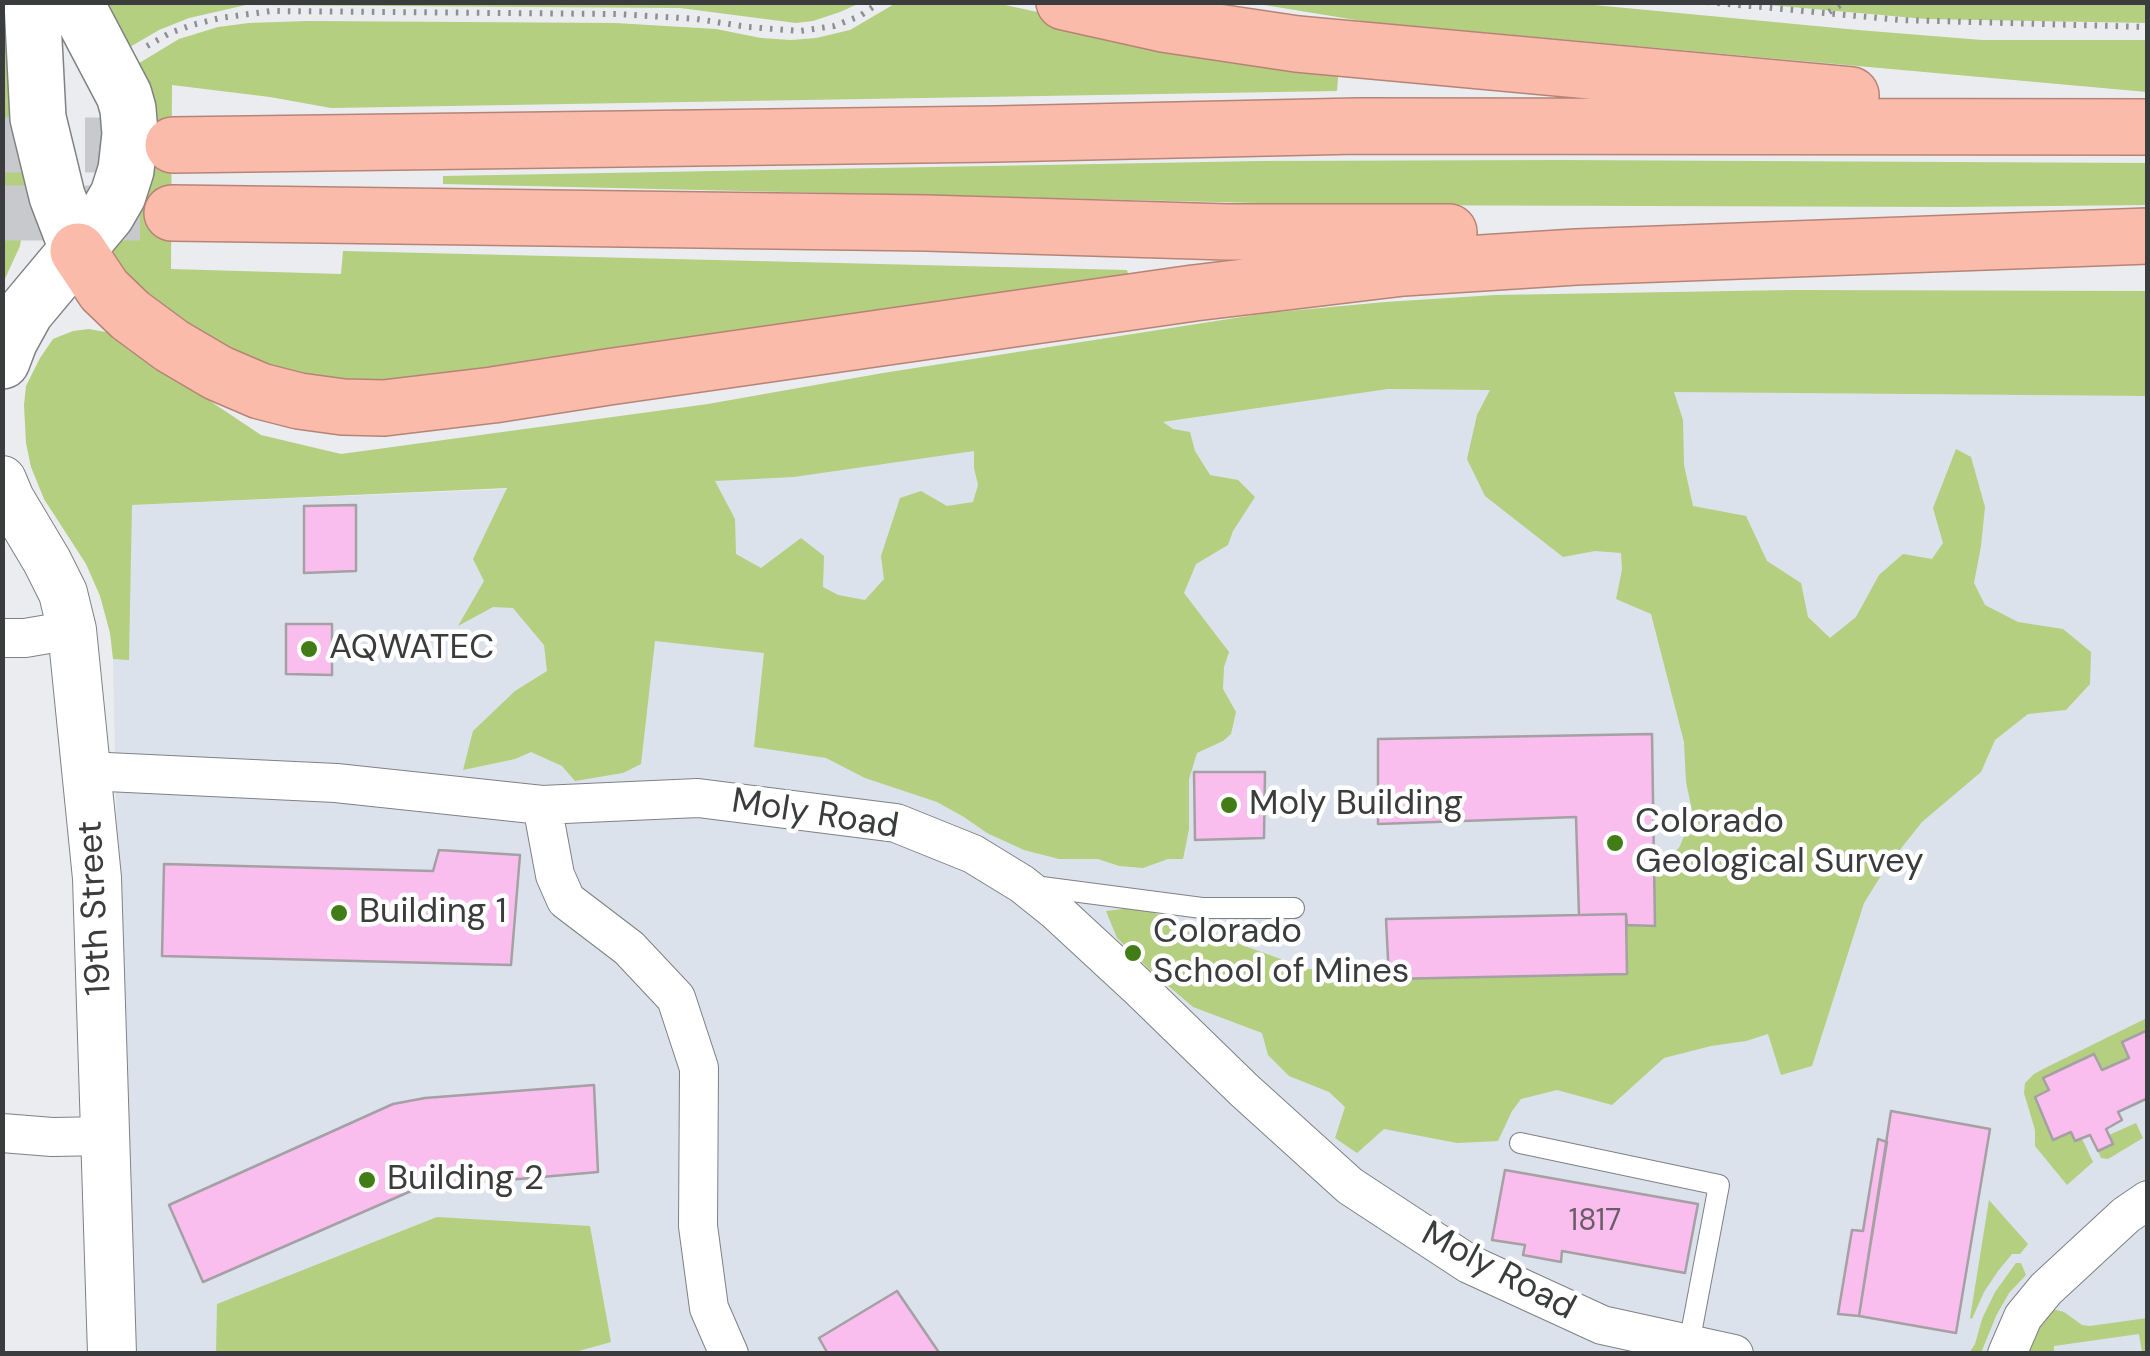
<!DOCTYPE html>
<style>
body{margin:0}
#map{position:relative;width:2150px;height:1356px;overflow:hidden;background:#eaecf0;font-family:"DM Sans",sans-serif}
canvas{display:block}
.frame{position:absolute;inset:0;border:5px solid #3b3c3d;pointer-events:none}
</style>
<div id="map">
<canvas width="2150" height="1356"></canvas>
<div class="frame"></div>
</div>
<script>
const ctx = document.querySelector('canvas').getContext('2d');
ctx.lineJoin = 'round';
function fill(path, color) { ctx.fillStyle = color; ctx.fill(path, 'evenodd'); }
const shape = rows => new Path2D(rows.map(r => 'M' + r).join(''));
function trace(path, color, width, dash) { ctx.strokeStyle = color; ctx.lineWidth = width; ctx.lineCap = dash ? 'butt' : 'round'; ctx.setLineDash(dash || []); ctx.stroke(path); }
function drawText(font, color, halo, rows, align = 'center') {
  ctx.font = font + ' "DM Sans",sans-serif'; ctx.lineWidth = 9; ctx.setLineDash([]); ctx.textBaseline = 'middle'; ctx.strokeStyle = halo; ctx.fillStyle = color; for (const [text, x, y, turn = 0] of rows) {
    ctx.save(); ctx.translate(x, y); ctx.rotate((+turn || 0) * Math.PI / 180); ctx.textAlign = isNaN(turn) ? turn : align; if (halo) ctx.strokeText(text, 0, 0); ctx.fillText(text, 0, 0); ctx.restore();
  }
}
fill(shape([
 [1388,389,2147,396,2147,1353,128,1353,113,659,129,659,131,505,794,477]
]), '#dbe2ec');
fill(shape([
 [12,2,14,105,27,197,20,246,3,283,2,3],
 [991,2,1163,39,1339,66,1337,91,331,108,270,97,172,85,171,269,341,274,343,251,1127,270,1131,285,318,392,147,309,107,249,126,71,179,39,218,27,249,23,307,21,615,23,716,29,761,38,791,40,816,38,850,30,896,3],
 [87,3,860,3,840,12,813,21,796,23,680,8,246,5,189,18,159,30,118,54],
 [1573,3,1858,30,1982,40,2147,40,2147,92,1368,22,1252,3],
 [1747,3,2147,3,2147,23,1926,19],
 [1560,160,2148,163,2147,205,1953,207,1343,205,443,184,443,176,1261,161],
 [1791,290,2148,291,2147,396,1674,392,1683,420,1684,465,1693,506,1746,516,1767,561,1801,583,1808,617,1830,638,1856,617,1879,575,1903,554,1932,559,1943,543,1933,508,1956,449,1971,457,1985,507,1981,546,1974,583,1985,605,2018,622,2063,629,2091,652,2090,684,2066,710,2028,714,1995,740,1981,772,1922,822,1887,866,1864,903,1812,1066,1781,1075,1768,1034,1746,1041,1711,1046,1664,1058,1612,1105,1557,1090,1521,1099,1512,1111,1498,1141,1457,1143,1384,1129,1357,1153,1335,1138,1345,1107,1329,1092,1289,1076,1268,1055,1262,1033,1193,1007,1150,970,1117,938,1106,911,1138,907,1308,969,1369,970,1389,979,1627,974,1627,925,1655,925,1654,870,1679,848,1693,815,1686,782,1684,742,1651,614,1616,599,1622,570,1621,553,1595,551,1563,557,1485,496,1467,459,1477,415,1490,390,1388,389,1163,422,1173,429,1190,432,1195,451,1210,475,1238,480,1255,497,1233,531,1228,545,1196,564,1184,593,1229,652,1224,667,1223,689,1236,712,1231,734,1223,741,1197,753,1189,779,1189,829,1183,859,1168,859,1143,868,1119,866,1098,859,1059,859,1024,850,987,833,964,817,937,802,865,778,826,758,754,747,764,653,655,641,641,764,623,773,575,781,562,766,531,752,515,759,463,770,473,731,515,691,547,671,544,645,513,608,493,607,458,626,484,581,473,559,507,488,132,505,129,660,113,659,110,633,100,596,86,564,44,499,31,467,26,443,24,405,26,386,40,358,53,339,73,331,89,329,111,333,138,346,204,397,261,435,341,454,708,404,883,373,1267,313,1385,302,1495,295],
 [974,451,974,468,978,485,973,502,947,506,921,491,900,498,881,556,884,579,865,600,838,595,823,587,824,556,801,538,761,568,736,554,735,519,715,481,794,477],
 [2147,1018,2147,1030,2129,1058,2102,1070,2093,1054,2044,1078,2049,1090,2036,1097,2053,1140,2071,1132,2075,1141,2082,1139,2093,1162,2067,1185,2035,1146,2035,1130,2024,1093,2025,1083,2034,1074,2045,1068],
 [2136,1123,2143,1138,2108,1159,2101,1158,2098,1151,2113,1144,2109,1135],
 [1989,1200,2028,1244,2020,1254,2012,1254,1998,1271,1984,1292,1972,1319,1970,1318],
 [437,1217,590,1226,611,1342,568,1354,216,1353,217,1304],
 [2016,1263,2021,1263,2026,1275,2009,1293,1996,1316,1981,1353,1969,1353,1975,1344,1982,1319,1995,1292],
 [2052,1309,2064,1312,2082,1325,2090,1326,2147,1318,2147,1353,2142,1353,2139,1334,2054,1346,2054,1353,2029,1353,2033,1334]
]), '#b3cf7f');
const building = shape([
 [356,505,356,571,304,573,304,506,356,505],
 [286,624,332,624,332,675,286,674,286,624],
 [1652,734,1655,926,1627,925,1626,914,1579,915,1576,817,1378,824,1378,739,1652,734],
 [1194,772,1265,772,1264,838,1195,840,1194,772],
 [439,850,520,855,511,965,162,956,164,864,433,871,439,850],
 [1626,914,1627,974,1389,979,1386,919,1626,914],
 [2148,1030,2148,1098,2118,1112,2122,1120,2106,1129,2113,1144,2098,1151,2090,1135,2075,1141,2071,1132,2053,1140,2035,1097,2049,1090,2043,1078,2094,1054,2102,1070,2129,1058,2122,1042,2148,1030],
 [594,1085,598,1172,418,1188,203,1282,169,1205,393,1104,425,1098,594,1085],
 [1891,1111,1990,1129,1956,1333,1859,1316,1891,1111],
 [1878,1139,1887,1142,1859,1316,1838,1314,1852,1230,1863,1231,1878,1139],
 [1505,1170,1698,1204,1685,1273,1562,1251,1561,1262,1523,1255,1525,1245,1492,1240,1505,1170],
 [897,1291,940,1354,828,1354,819,1338,897,1291]
]);
fill(building, '#f9beed');
trace(building, '#a4a0a3', 2.5);
trace(shape([
 [2,145,173,145],
 [2,213,172,213]
]), '#c7c9cc', 55, [55, 28]);
const service = shape([
 [1034,886,1202,908,1294,908],
 [1520,1143,1719,1185,1689,1344]
]);
const minor = shape([
 [2,638,25,638,72,630],
 [86,771,336,783,542,805,698,798,896,823,973,854,1022,884,1057,912,1137,986,1244,1090,1350,1186,1469,1264,1602,1325,1734,1354],
 [542,805,555,875,566,900,629,948,676,998,699,1068,698,1226,709,1308,729,1354],
 [2,1133,52,1137,107,1136],
 [2007,1354,2023,1317,2046,1289,2126,1215,2148,1200]
]);
const tertiary = shape([
 [2,480,10,499,47,561,63,593,72,630,97,878,112,1354]
]);
const secondary = shape([
 [32,2,38,118,57,196,78,251],
 [2,361,10,340,26,311,107,214,118,195,126,170,130,134,128,109,124,95,75,2]
]);
const trunk = shape([
 [1064,2,1163,24,1297,44,1851,95],
 [173,145,996,134,1358,126,2148,127],
 [172,213,926,223,1227,232,1449,232],
 [78,251,104,290,130,315,172,346,218,373,260,391,299,401,343,407,384,408,493,395,608,377,1194,293,1403,268,1576,257,2148,236]
]);
trace(service, '#7f8184', 22);
trace(minor, '#7f8184', 40);
trace(tertiary, '#7f8184', 50);
trace(secondary, '#7f8184', 58);
trace(trunk, '#b68476', 58);
trace(shape([
 [1707,2,1900,20,2148,27],
 [1829,12,1845,2],
 [147,46,170,33,192,25,220,18,271,11,617,14,697,19,748,27,800,31,834,26,860,16,880,2]
]), '#8e8f92', 6, [2.5, 8]);
trace(service, '#fff', 20);
trace(minor, '#fff', 38);
trace(tertiary, '#fff', 48);
trace(secondary, '#fff', 55);
trace(trunk, '#fabbaa', 55);
for (const [x, y, r, color] of [
 [309,649,10,"#427c16"],
 [1229,805,10,"#427c16"],
 [1615,843,10,"#427c16"],
 [339,913,10,"#427c16"],
 [1133,953,10,"#427c16"],
 [367,1180,10,"#427c16"]
]) { const dot = new Path2D(); dot.arc(x, y, r, 0, 2 * Math.PI); ctx.fillStyle = color; ctx.fill(dot); trace(dot, '#fff', 4); }
drawText('30px', '#6a5c69', null, [
 ["1817",1595,1222]
]);
drawText('35px', '#3b3c3d', '#fff', [
 ["AQWATEC",329,649],
 ["Moly Building",1249,805],
 ["Colorado",1635,823],
 ["Geological Survey",1635,863],
 ["Building 1",359,913],
 ["Colorado",1153,933],
 ["School of Mines",1153,973],
 ["Building 2",387,1180]
], 'left');
drawText('35px', '#3b3c3d', '#fff', [
 ["Moly Road",815,815,9],
 ["19th Street",96,908,-93],
 ["Moly Road",1498,1272,28]
]);
</script>
